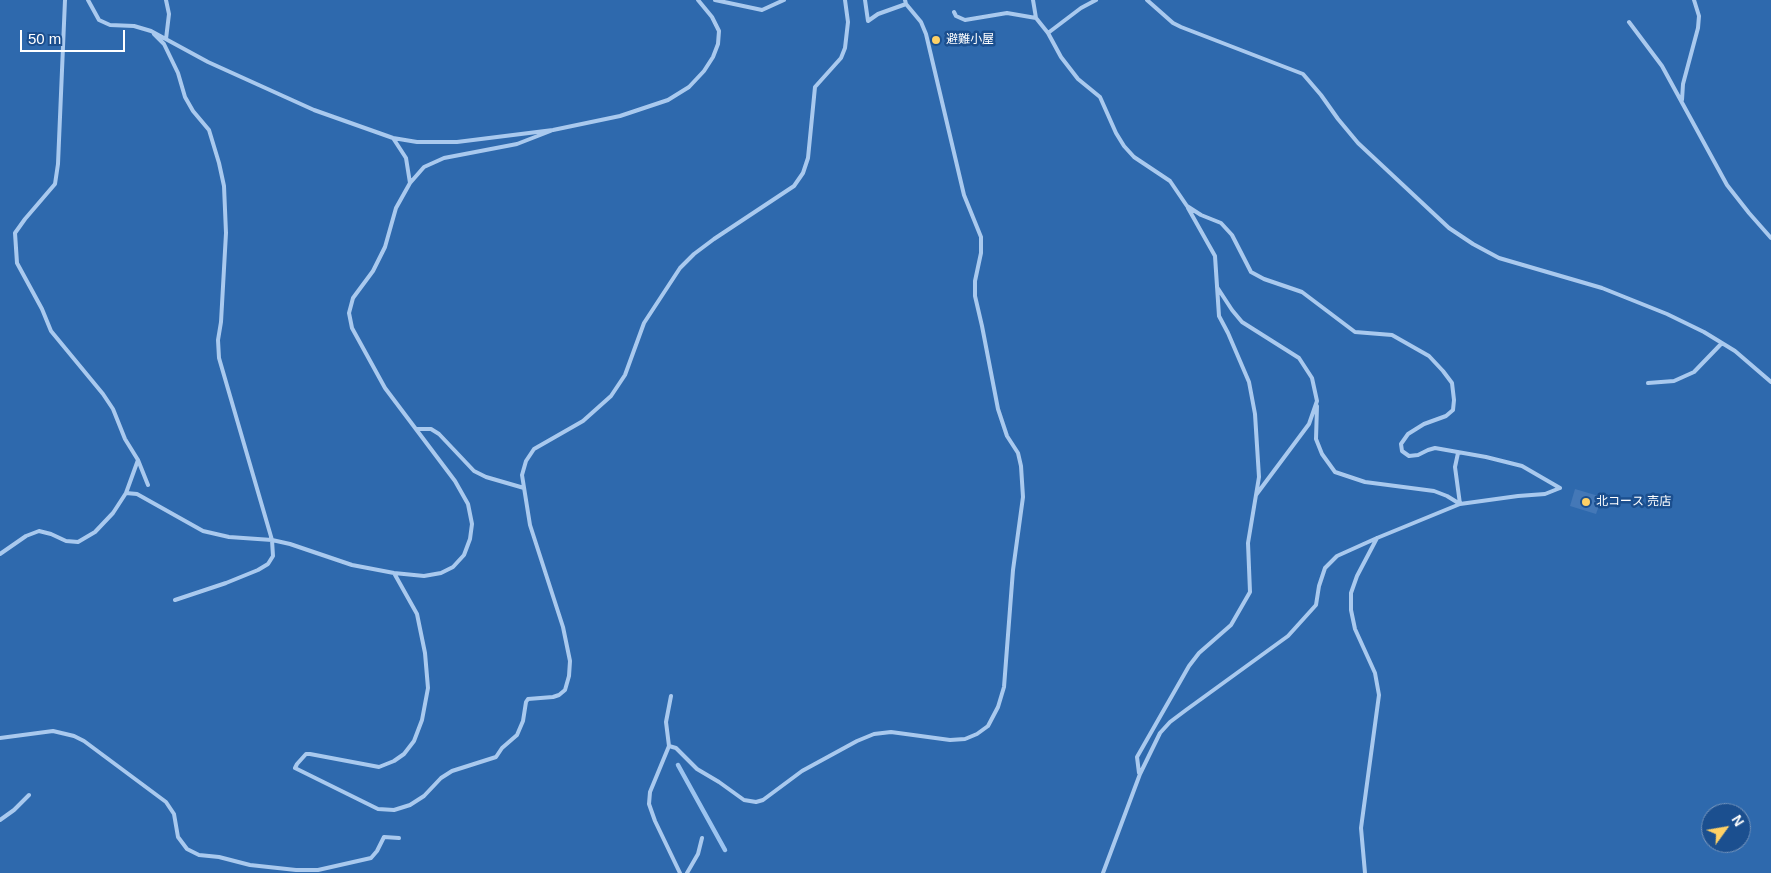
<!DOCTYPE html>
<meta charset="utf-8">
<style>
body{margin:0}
#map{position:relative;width:1771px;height:873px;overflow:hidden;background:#1b4f8f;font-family:Helvetica,sans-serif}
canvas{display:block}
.north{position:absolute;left:1701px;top:803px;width:50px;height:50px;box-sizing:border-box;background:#1b4f8f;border:1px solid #7695bc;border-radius:50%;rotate:58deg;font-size:14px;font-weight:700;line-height:20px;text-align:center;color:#fff}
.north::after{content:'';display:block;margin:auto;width:18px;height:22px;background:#ffd166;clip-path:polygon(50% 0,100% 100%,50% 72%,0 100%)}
.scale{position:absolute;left:20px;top:30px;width:105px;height:22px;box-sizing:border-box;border:2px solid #fff;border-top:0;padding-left:6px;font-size:15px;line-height:18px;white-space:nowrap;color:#fff;-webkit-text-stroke:4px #1b4f8f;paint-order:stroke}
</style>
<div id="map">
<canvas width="1771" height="873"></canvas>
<div class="north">N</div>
<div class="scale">50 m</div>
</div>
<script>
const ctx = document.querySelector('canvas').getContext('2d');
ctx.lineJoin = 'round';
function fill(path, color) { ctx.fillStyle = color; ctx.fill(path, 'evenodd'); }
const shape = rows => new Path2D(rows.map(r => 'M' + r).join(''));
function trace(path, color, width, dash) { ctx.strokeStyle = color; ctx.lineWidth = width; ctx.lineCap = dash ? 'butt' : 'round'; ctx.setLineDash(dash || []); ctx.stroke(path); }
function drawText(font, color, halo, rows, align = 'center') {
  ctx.font = font + ' Helvetica,"Noto Sans JP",sans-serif'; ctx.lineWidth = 5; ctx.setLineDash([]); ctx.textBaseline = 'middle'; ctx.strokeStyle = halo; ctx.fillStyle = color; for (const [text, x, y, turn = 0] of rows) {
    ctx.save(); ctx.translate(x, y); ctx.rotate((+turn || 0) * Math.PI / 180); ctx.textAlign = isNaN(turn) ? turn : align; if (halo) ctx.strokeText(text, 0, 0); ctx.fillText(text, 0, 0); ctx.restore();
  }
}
fill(shape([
 [0,0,1771,0,1771,873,0,873],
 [1711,813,1741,813,1741,843,1711,843]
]), '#2e69ad');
trace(shape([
 [678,765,725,850]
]), '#9cc4f0', 4.5);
fill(shape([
 [1575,489,1602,497,1596,514,1570,506]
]), '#4478b7');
trace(shape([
 [65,0,58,164,55,184,25,219,15,233,17,263,42,309,51,331,103,394,113,409,125,439,138,460,148,485],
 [88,0,99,20,110,25,134,26,151,31,208,62,314,110,393,138,417,142,457,142,553,130,620,116,668,100,689,87,704,71,713,57,718,44,719,31,712,17,698,0],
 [166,0,169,14,166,39],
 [715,0,762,10,784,0],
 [865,0,868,21,878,14,906,4],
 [1033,0,1036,18,1048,33,1061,57,1078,79,1100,97,1116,133,1124,146,1134,157,1170,181,1187,206,1201,215,1221,223,1232,235,1251,272,1264,279,1302,292,1355,332,1392,335,1429,356,1443,371,1452,383,1454,400,1453,410,1446,416,1424,424,1408,434,1401,444,1402,451,1409,456,1418,455,1428,450,1435,448,1486,457,1522,466,1560,488],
 [1147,0,1173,23,1181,27,1303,74,1321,95,1338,119,1358,143,1449,228,1473,244,1499,258,1602,288,1667,314,1704,332,1735,351,1771,382],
 [954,12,956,16,965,20,1007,13,1036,18],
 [1629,22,1662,66,1727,185,1749,213,1771,238],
 [1048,33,1081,8,1096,0],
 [154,34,164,44,178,73,185,97,193,111,209,130,219,163,224,186,226,233,221,322,218,340,219,358,272,540,273,556,268,564,258,570,226,583,175,600],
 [1682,100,1683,84,1698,28,1699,16,1694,0],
 [393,138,406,158,410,183],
 [1217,287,1232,310,1242,322,1299,358,1312,378,1317,401,1309,424,1256,495],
 [1648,383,1674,381,1694,372,1722,343],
 [1317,406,1316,439,1322,454,1335,472,1365,482,1434,491,1447,496,1460,504],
 [416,429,431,429,439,434,474,471,486,477,524,488],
 [1458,453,1455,467,1460,504],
 [126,493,138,460],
 [0,554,26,536,39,531,51,534,66,541,78,542,95,532,113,513,126,493,137,494,203,531,229,537,272,540,290,544,352,565,394,573,424,576,441,573,453,567,464,555,470,539,472,524,468,504,455,481,385,388,352,328,349,313,353,298,373,271,385,247,396,208,410,183,424,167,444,158,517,144,553,130],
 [394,573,417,614,425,653,428,688,422,720,414,741,404,754,394,761,379,767,310,754,306,754,297,764,295,768,378,809,394,810,410,805,424,796,441,778,452,771,496,757,502,748,517,735,523,721,526,702,528,699,553,697,559,695,565,690,569,676,570,661,563,627,530,525,522,475,526,461,534,449,583,421,611,396,625,375,644,323,680,268,694,254,714,239,794,186,803,173,808,158,815,87,841,58,845,48,848,22,845,0],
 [0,738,53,731,74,736,84,741,166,802,174,814,178,837,187,849,199,855,219,857,250,865,296,870,318,870,371,858,377,851,384,837,399,838],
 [669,746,666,722,671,696],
 [1139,773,1137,757,1189,666,1199,653,1231,625,1250,592,1248,543,1259,477,1255,414,1249,382,1228,333,1219,316,1215,256,1188,208],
 [0,820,14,810,29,795],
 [680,873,655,821,649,804,650,792,669,746,676,748,697,769,719,782,744,800,756,802,763,800,802,771,857,741,874,734,891,732,950,740,965,739,977,734,988,726,998,707,1004,687,1013,570,1023,497,1021,466,1018,453,1007,436,998,409,982,326,975,296,975,281,981,253,981,237,964,195,926,34,921,22,906,4,905,0],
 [687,873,698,854,702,838],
 [1103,873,1140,774,1160,733,1170,722,1186,710,1288,636,1316,605,1319,586,1325,568,1337,556,1377,538,1460,504,1518,496,1545,494,1560,488],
 [1365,873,1361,828,1379,695,1375,673,1355,629,1351,610,1351,593,1357,576,1377,538]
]), '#a9c9ee', 4);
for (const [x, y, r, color] of [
 [936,40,5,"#ffd166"],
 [1586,502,5,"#ffd166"]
]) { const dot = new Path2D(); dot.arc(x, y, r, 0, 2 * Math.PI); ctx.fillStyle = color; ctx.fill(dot); trace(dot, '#1b4f8f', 2); }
drawText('12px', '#fff', '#1b4f8f', [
 ["避難小屋",946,40],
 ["北コース 売店",1596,502]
], 'left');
</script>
